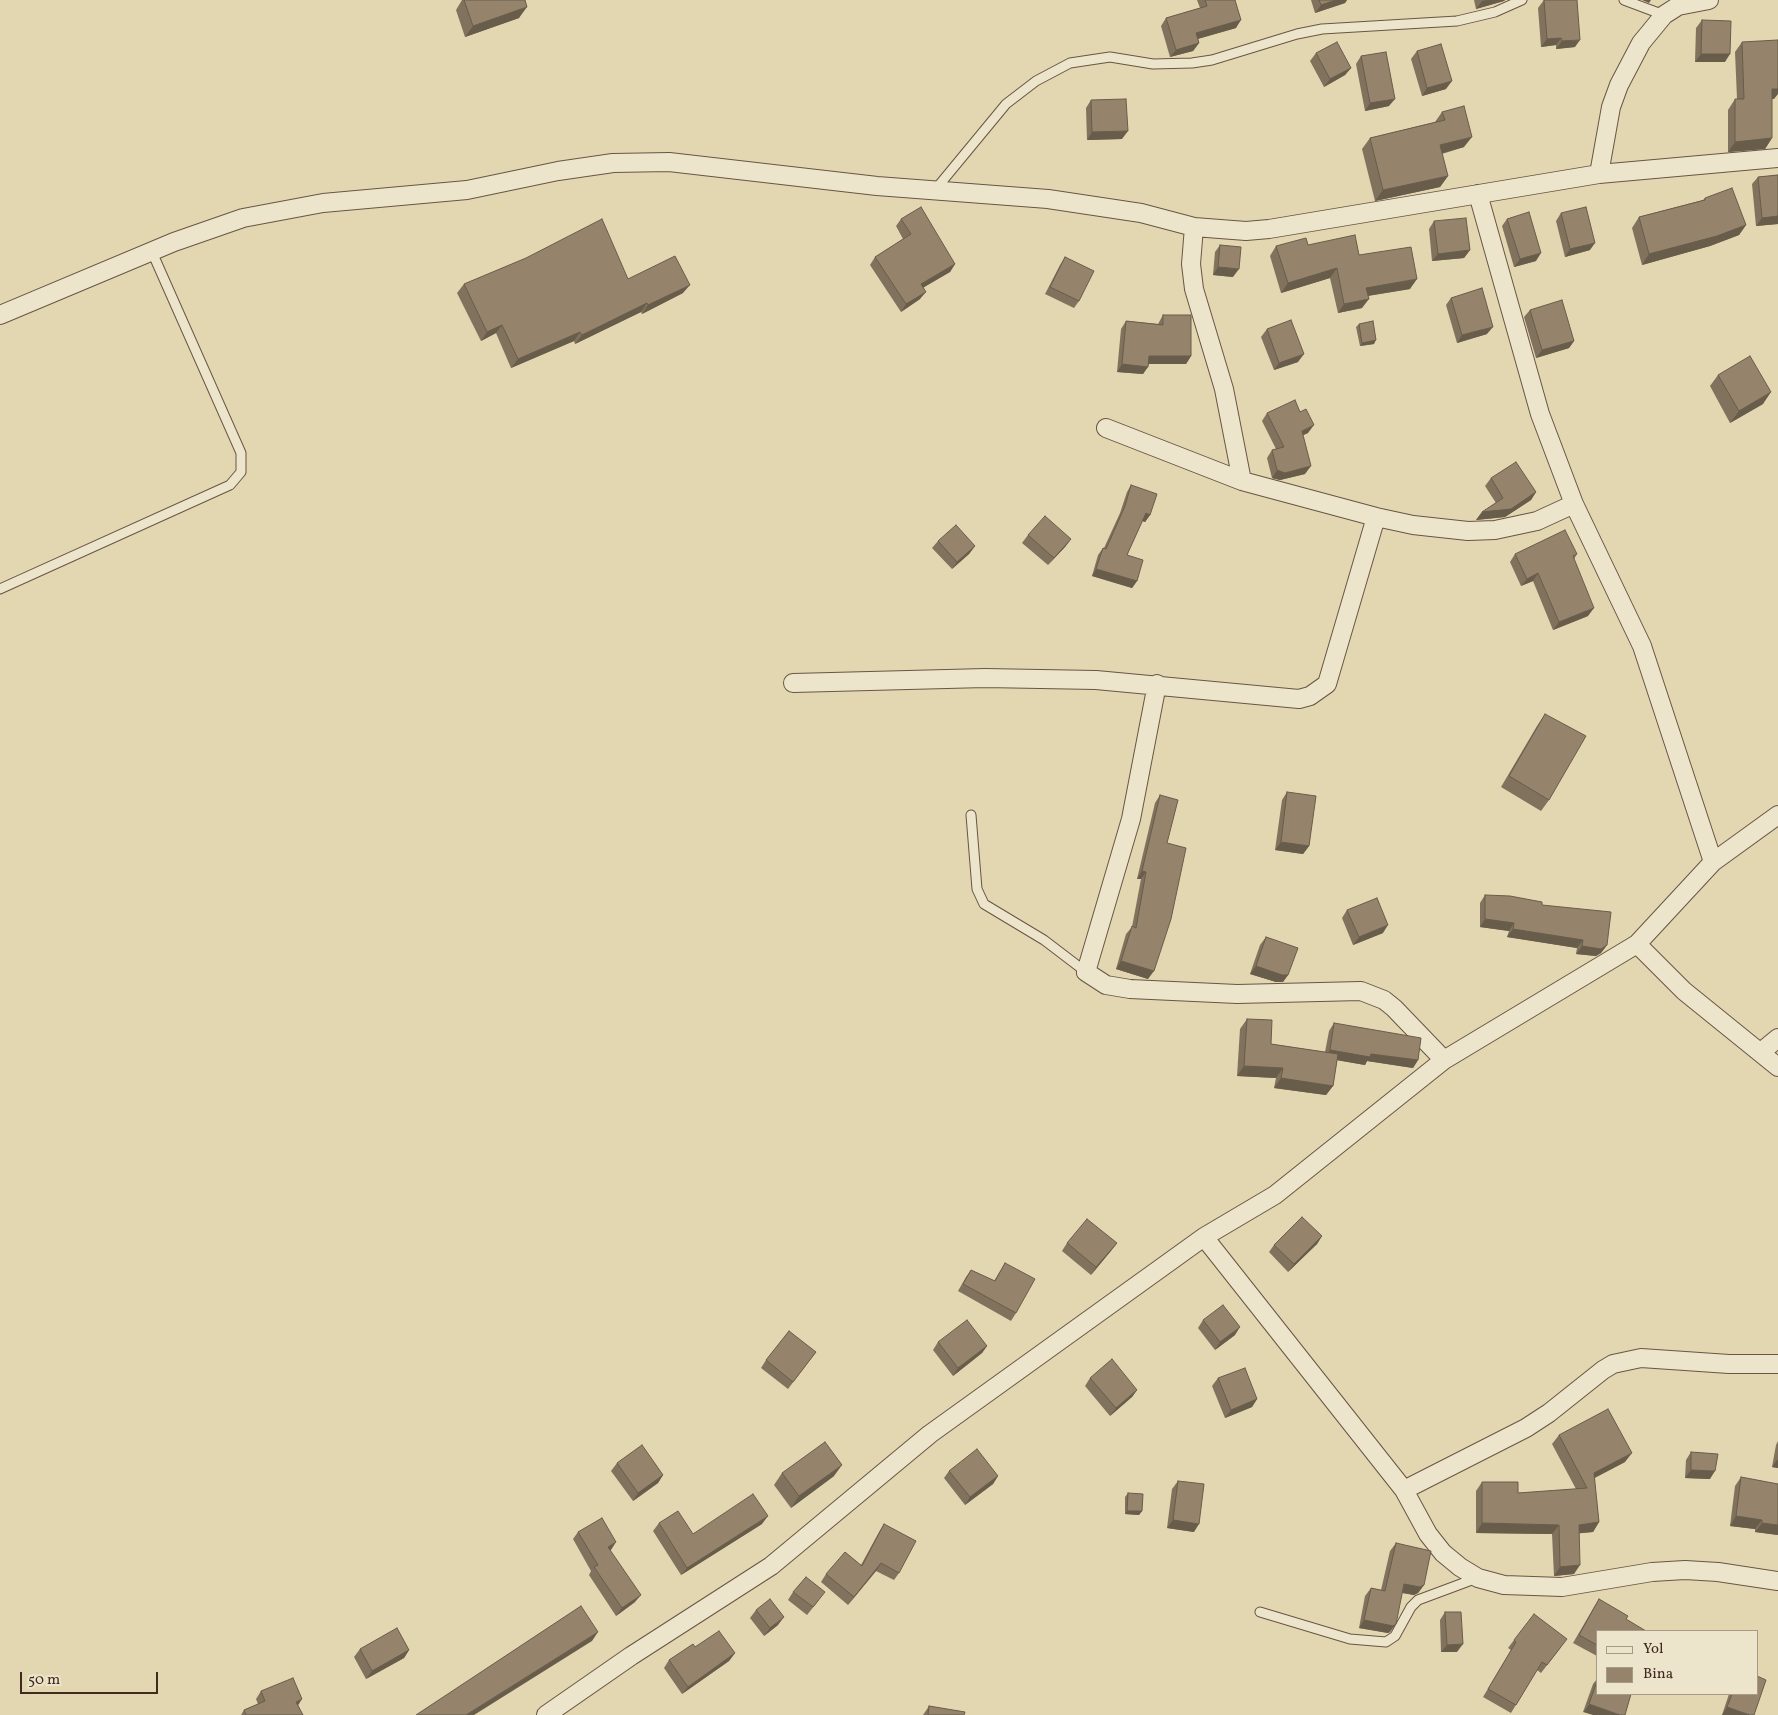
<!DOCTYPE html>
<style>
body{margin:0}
#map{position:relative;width:1778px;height:1715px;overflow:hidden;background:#e2d7b1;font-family:Vollkorn,serif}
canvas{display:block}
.legend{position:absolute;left:1596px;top:1630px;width:162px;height:65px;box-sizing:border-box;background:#ece5cc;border:1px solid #a89a87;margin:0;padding:6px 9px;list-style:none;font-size:15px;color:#412a1f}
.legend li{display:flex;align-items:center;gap:10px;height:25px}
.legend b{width:25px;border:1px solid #a89a87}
.scale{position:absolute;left:20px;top:1672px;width:138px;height:22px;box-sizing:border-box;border:2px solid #412a1f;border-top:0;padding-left:6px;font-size:15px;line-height:18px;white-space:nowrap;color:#412a1f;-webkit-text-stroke:4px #ece5cc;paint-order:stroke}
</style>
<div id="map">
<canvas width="1778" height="1715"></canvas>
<ul class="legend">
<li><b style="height:6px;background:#ece5cc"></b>Yol</li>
<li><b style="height:14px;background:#95846b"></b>Bina</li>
</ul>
<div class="scale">50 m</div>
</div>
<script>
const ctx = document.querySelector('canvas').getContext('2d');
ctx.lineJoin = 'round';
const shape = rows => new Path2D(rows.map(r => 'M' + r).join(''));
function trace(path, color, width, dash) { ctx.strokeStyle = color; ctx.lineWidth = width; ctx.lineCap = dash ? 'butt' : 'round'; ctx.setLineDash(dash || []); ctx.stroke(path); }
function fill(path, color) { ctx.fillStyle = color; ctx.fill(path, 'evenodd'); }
const lane = shape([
 [1624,0,1664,15],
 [935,190,1006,104,1036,81,1070,63,1110,57,1153,64,1192,63,1212,60,1297,34,1322,29,1457,21,1495,12,1522,0],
 [0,589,230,485,241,472,241,453,152,252],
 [971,815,977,889,984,904,1044,940,1086,972],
 [1260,1612,1350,1639,1386,1642,1395,1636,1411,1607,1418,1600,1477,1578]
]);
const street = shape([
 [1599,174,1611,107,1619,85,1641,43,1664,15,1678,6,1709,0],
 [1478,194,1540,414,1574,504,1642,646,1713,862],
 [1194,227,1191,264,1194,289,1224,389,1242,481],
 [0,315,174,242,243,218,323,203,467,190,558,171,613,163,669,162,877,186,1048,199,1141,213,1194,227,1246,231,1269,229,1599,174,1778,158],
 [1106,428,1242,481,1376,517,1413,525,1468,531,1495,530,1537,521,1574,504],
 [793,683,985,678,1096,680,1299,699,1310,696,1327,684,1376,517],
 [1157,684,1131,819,1086,972,1106,985,1130,989,1237,994,1361,991,1384,1000,1394,1008,1444,1060],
 [1637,944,1684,991,1778,1067],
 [1761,1052,1778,1038],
 [1204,1237,1404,1490,1428,1534,1443,1553,1460,1567,1478,1578,1504,1585,1562,1587,1652,1572,1685,1570,1718,1572,1778,1581],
 [1404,1490,1526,1428,1549,1413,1603,1370,1613,1364,1641,1358,1729,1364,1778,1364],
 [546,1715,631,1656,771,1566,930,1434,1204,1237,1275,1195,1444,1060,1637,944,1713,862,1778,815]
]);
trace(lane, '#695544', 11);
trace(street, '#695544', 20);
trace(lane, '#ece5cc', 9);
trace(street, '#ece5cc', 18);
fill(shape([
 [462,0,525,0,519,18,465,37,456,10],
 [1197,0,1235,0,1236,28,1198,39,1199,43,1193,51,1170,57,1161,26,1166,18,1200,8],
 [1311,0,1347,0,1345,3,1315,13],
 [1474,0,1505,0,1504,1,1476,9],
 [1544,0,1575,47,1556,49,1556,45,1541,47,1538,8],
 [1702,20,1725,62,1695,62,1696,28],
 [1742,42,1774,99,1772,99,1772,138,1765,149,1728,152,1728,110,1735,99,1737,99,1735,52],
 [1417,51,1446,89,1422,96,1411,59],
 [1316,53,1351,68,1345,75,1324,87,1310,61],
 [1361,56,1389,106,1365,111,1356,64],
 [1091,100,1122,139,1087,140,1086,108],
 [1442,112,1464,147,1442,154,1448,176,1440,187,1375,201,1362,149,1370,138,1435,122],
 [1778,175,1778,224,1756,226,1752,184,1758,177],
 [1705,198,1746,225,1739,235,1710,246,1642,265,1632,228,1639,217,1703,200],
 [1561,213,1590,250,1565,257,1556,221],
 [901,219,955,264,950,272,923,287,920,299,901,312,870,265,875,257,903,239,896,226],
 [1507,219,1536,261,1514,267,1502,226],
 [1434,221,1470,250,1464,258,1432,261,1429,229],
 [1220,245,1233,277,1213,275,1215,252],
 [1308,245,1359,255,1410,289,1368,296,1362,308,1338,313,1330,278,1281,293,1270,256,1276,246],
 [1065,257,1079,301,1074,308,1045,294,1060,265],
 [628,279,683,293,642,314,641,312,575,344,574,341,511,368,496,333,481,341,457,293,464,284],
 [1451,298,1487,334,1457,343,1446,305],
 [1530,310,1574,341,1569,348,1536,358,1524,317],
 [1163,315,1191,356,1186,364,1149,364,1143,374,1117,372,1121,329,1126,321,1158,324],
 [1359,324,1374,344,1360,346,1356,327],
 [1267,329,1298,362,1274,370,1261,337],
 [1718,375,1763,404,1730,423,1710,386],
 [1267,413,1308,433,1303,435,1305,474,1280,480,1272,478,1267,458,1272,450,1276,449,1262,421],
 [1491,478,1536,492,1531,500,1505,517,1476,520,1482,512,1496,503,1485,486],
 [1131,485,1150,515,1145,522,1142,521,1127,555,1137,581,1132,588,1092,576,1098,555,1103,548,1104,548,1120,513,1127,492],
 [1028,535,1071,539,1065,547,1048,565,1022,543],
 [938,541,975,546,969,554,952,569,932,548],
 [1515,554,1577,554,1574,559,1588,616,1553,630,1533,581,1521,586,1510,562],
 [1545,714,1549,800,1541,811,1501,787,1537,726],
 [1287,792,1309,846,1303,854,1275,850,1282,800],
 [1160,795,1167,843,1148,979,1116,969,1126,934,1132,927,1141,879,1137,879,1155,803],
 [1485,895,1542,905,1607,945,1601,953,1596,956,1576,954,1577,948,1507,937,1509,931,1480,927,1480,903],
 [1347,910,1383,933,1353,945,1342,918],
 [1266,937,1288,975,1283,982,1276,982,1250,974,1260,945],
 [1247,1019,1271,1044,1325,1052,1329,1031,1334,1023,1418,1060,1413,1068,1367,1061,1365,1065,1337,1060,1333,1086,1326,1095,1274,1088,1276,1078,1237,1076,1240,1029],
 [1322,1236,1317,1244,1288,1272,1269,1252,1274,1245],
 [1067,1243,1117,1243,1091,1275,1062,1251],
 [1005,1263,1016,1313,1011,1321,958,1291,966,1277,971,1270,994,1281],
 [1203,1320,1235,1335,1215,1350,1198,1328],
 [938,1342,987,1346,982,1353,953,1376,933,1350],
 [816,1352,788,1389,761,1368,766,1360],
 [1090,1378,1137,1390,1132,1397,1110,1416,1085,1386],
 [1218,1378,1257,1399,1252,1407,1225,1418,1212,1386],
 [1559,1435,1625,1462,1594,1478,1599,1522,1593,1532,1579,1533,1574,1574,1554,1576,1552,1534,1476,1533,1476,1491,1482,1482,1518,1493,1576,1489,1552,1444],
 [1778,1441,1778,1468,1772,1467,1776,1445],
 [1691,1452,1710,1479,1685,1478,1686,1460],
 [617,1463,663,1475,658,1483,633,1501,611,1471],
 [949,1471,998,1476,993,1484,965,1505,944,1478],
 [782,1473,834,1476,791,1508,774,1485],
 [1741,1477,1778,1535,1755,1532,1755,1529,1730,1526,1735,1486],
 [1178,1481,1194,1532,1167,1528,1172,1489],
 [1128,1493,1142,1511,1139,1515,1125,1514,1125,1497],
 [659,1523,693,1534,762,1524,681,1575,653,1531],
 [884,1524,899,1573,894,1580,876,1571,848,1605,821,1582,826,1574,861,1565,879,1532],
 [578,1532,611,1550,610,1550,635,1602,616,1616,589,1575,591,1571,573,1539],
 [1396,1543,1424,1585,1418,1593,1414,1595,1402,1593,1390,1632,1388,1633,1359,1628,1365,1596,1371,1588,1381,1590,1390,1551],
 [793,1592,819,1600,807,1615,788,1600],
 [1599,1599,1626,1619,1597,1631,1597,1656,1573,1643,1594,1607],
 [756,1610,778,1625,764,1636,750,1618],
 [1445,1612,1457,1652,1441,1652,1440,1620],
 [1514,1640,1561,1647,1541,1673,1537,1670,1511,1713,1483,1697,1511,1650,1508,1648],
 [695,1647,735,1653,729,1661,682,1694,664,1668,669,1660],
 [360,1649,409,1650,404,1658,366,1679,354,1657],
 [1597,1679,1597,1694,1583,1712,1593,1684],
 [261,1691,298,1705,303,1715,241,1715,244,1710,258,1704,256,1699],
 [1729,1694,1757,1694,1722,1715],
 [929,1706,964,1715,923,1715]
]), '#80725c');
fill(shape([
 [1336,0,1347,0,1345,3,1315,13,1321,5],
 [1487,0,1505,0,1504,1,1476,9,1482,1],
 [1642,0,1651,0,1649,3],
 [527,7,519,18,465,37,473,26],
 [1241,20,1236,28,1190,41,1196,33],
 [1561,38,1556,45,1541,47,1547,39],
 [1580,40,1575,47,1556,49,1562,41],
 [1199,43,1193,51,1170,57,1176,50],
 [1701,54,1730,54,1725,62,1695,62],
 [1351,68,1345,75,1324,87,1330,79],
 [1452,81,1446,89,1422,96,1427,88],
 [1772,89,1778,89,1778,94,1774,99,1765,99],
 [1395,99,1389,106,1365,111,1370,103],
 [1128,131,1122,139,1087,140,1092,132],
 [1472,137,1464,147,1432,156,1440,145],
 [1772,138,1765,149,1728,152,1735,142],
 [1448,176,1440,187,1375,201,1383,190],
 [1778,216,1778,224,1756,226,1762,218],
 [1746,225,1739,235,1710,246,1642,265,1649,254],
 [1595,243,1590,250,1565,257,1570,249],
 [1470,250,1464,258,1432,261,1438,254],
 [1541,253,1536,261,1514,267,1520,259],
 [955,264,950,272,916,292,921,284],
 [1218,267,1239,269,1233,277,1213,275],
 [1337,268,1330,278,1281,293,1288,283],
 [1417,279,1410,289,1360,297,1366,288],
 [690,285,683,293,642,314,648,305],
 [926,292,920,299,901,312,906,304],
 [1369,299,1362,308,1338,313,1344,304],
 [647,303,641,312,575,344,582,335],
 [502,325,496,333,481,341,487,332],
 [1493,327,1487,334,1457,343,1462,335],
 [580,332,574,341,511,368,518,359],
 [1376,340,1374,344,1360,346,1362,343],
 [1574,341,1569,348,1536,358,1542,350],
 [1304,354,1298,362,1274,370,1279,363],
 [1149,356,1191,356,1186,364,1144,364],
 [1122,364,1148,367,1143,374,1117,372],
 [1771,392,1763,404,1730,423,1739,411],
 [1314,425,1308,433,1297,438,1302,431],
 [1311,466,1305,474,1280,480,1272,478,1277,470],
 [1536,492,1531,500,1505,517,1476,520,1482,512],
 [1146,513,1150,515,1145,522,1141,520],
 [1071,539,1065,547,1048,565,1054,558],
 [975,546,969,554,952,569,957,562],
 [1096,569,1137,581,1132,588,1092,576],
 [1538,573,1533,581,1521,586,1527,579],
 [1594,608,1588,616,1553,630,1559,622],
 [1281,842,1309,846,1303,854,1275,850],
 [1142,871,1146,872,1141,879,1137,879],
 [1485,919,1514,923,1509,931,1480,927],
 [1388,925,1383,933,1353,945,1359,937],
 [1513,929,1583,940,1577,948,1507,937],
 [1607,945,1601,953,1596,956,1576,954,1582,946],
 [1121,961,1154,971,1148,979,1116,969],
 [1256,966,1288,975,1283,982,1276,982,1250,974],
 [1330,1050,1371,1054,1418,1060,1413,1068,1367,1061,1365,1065,1324,1058],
 [1244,1066,1283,1068,1276,1078,1237,1076],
 [1281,1078,1333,1086,1326,1095,1274,1088],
 [1322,1236,1317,1244,1288,1272,1294,1264],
 [1117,1243,1111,1251,1091,1275,1096,1267],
 [1240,1327,1235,1335,1215,1350,1220,1342],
 [987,1346,982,1353,953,1376,958,1368],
 [1137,1390,1132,1397,1110,1416,1116,1408],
 [1257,1399,1252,1407,1225,1418,1231,1410],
 [1632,1453,1625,1462,1587,1482,1594,1473],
 [1778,1459,1778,1468,1772,1467],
 [842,1465,834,1476,791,1508,799,1496],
 [1691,1470,1715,1471,1710,1479,1685,1478],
 [663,1475,658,1483,633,1501,638,1493],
 [998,1476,993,1484,965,1505,970,1497],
 [1127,1511,1142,1511,1139,1515,1125,1514],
 [768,1516,762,1524,681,1575,687,1568],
 [1736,1516,1762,1520,1755,1529,1730,1526],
 [1173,1520,1199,1524,1194,1532,1167,1528],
 [1599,1522,1593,1532,1573,1534,1579,1525],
 [1482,1523,1559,1525,1552,1534,1476,1533],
 [1762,1523,1778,1525,1778,1535,1755,1532],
 [616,1542,611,1550,603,1555,608,1547],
 [881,1563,876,1571,848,1605,854,1597],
 [1580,1565,1574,1574,1554,1576,1560,1567],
 [1404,1584,1424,1585,1418,1593,1414,1595,1398,1592],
 [641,1595,635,1602,616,1616,622,1608],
 [784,1617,778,1625,764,1636,770,1628],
 [1364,1620,1396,1624,1390,1632,1388,1633,1359,1628],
 [598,1632,592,1641,474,1715,466,1715],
 [1463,1644,1457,1652,1441,1652,1447,1645],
 [409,1650,404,1658,366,1679,372,1671],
 [735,1653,729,1661,682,1694,688,1687],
 [302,1699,297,1707,296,1702],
 [1589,1704,1620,1715,1593,1715,1583,1712],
 [1727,1707,1750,1715,1722,1715]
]), '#685c4b');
const building = shape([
 [464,0,525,0,527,7,473,26,464,0],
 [1205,0,1235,0,1241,20,1196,33,1199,43,1176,50,1166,18,1207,6,1205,0],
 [1319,0,1336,0,1321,5,1319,0],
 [1544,0,1577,0,1580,40,1562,41,1561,38,1547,39,1544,0],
 [1702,20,1731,21,1730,54,1701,54,1702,20],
 [1778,40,1778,89,1772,89,1772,138,1735,142,1735,99,1744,99,1742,42,1778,40],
 [1337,42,1351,68,1330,79,1316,53,1337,42],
 [1441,44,1452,81,1427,88,1417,51,1441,44],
 [1386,52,1395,99,1370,103,1361,56,1386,52],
 [1126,99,1128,131,1092,132,1091,100,1126,99],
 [1464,106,1472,137,1440,145,1448,176,1383,190,1370,138,1445,120,1442,112,1464,106],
 [1778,175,1778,216,1762,218,1758,177,1778,175],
 [1732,188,1746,225,1717,236,1649,254,1639,217,1705,200,1705,198,1732,188],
 [921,207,955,264,921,284,926,292,906,304,875,257,911,234,901,219,921,207],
 [1586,207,1595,243,1570,249,1561,213,1586,207],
 [1529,212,1541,253,1520,259,1507,219,1529,212],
 [1466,218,1470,250,1438,254,1434,221,1466,218],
 [602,219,628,279,675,256,690,285,648,305,647,303,582,335,580,332,518,359,502,325,487,332,464,284,526,258,602,219],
 [1355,235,1359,255,1411,247,1417,279,1366,288,1369,299,1344,304,1337,268,1288,283,1276,246,1306,238,1308,245,1355,235],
 [1220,245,1241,247,1239,269,1218,267,1220,245],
 [1065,257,1094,271,1079,301,1050,287,1065,257],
 [1482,288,1493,327,1462,335,1451,298,1482,288],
 [1562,300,1574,341,1542,350,1530,310,1562,300],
 [1163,315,1191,315,1191,356,1149,356,1148,367,1122,364,1126,321,1163,325,1163,315],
 [1291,320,1304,354,1279,363,1267,329,1291,320],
 [1373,321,1376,340,1362,343,1359,324,1373,321],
 [1750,356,1771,392,1739,411,1718,375,1750,356],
 [1295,400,1300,412,1306,409,1314,425,1302,431,1311,466,1285,473,1277,470,1272,450,1284,447,1267,413,1295,400],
 [1516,462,1536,492,1511,509,1482,512,1503,498,1491,478,1516,462],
 [1131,485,1157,494,1150,515,1146,513,1127,555,1143,560,1137,581,1096,569,1103,548,1106,549,1125,506,1131,485],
 [1045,516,1071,539,1054,558,1028,535,1045,516],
 [956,525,975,546,957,562,938,541,956,525],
 [1565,530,1577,554,1573,556,1594,608,1559,622,1538,573,1527,579,1515,554,1565,530],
 [1545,714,1586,736,1549,800,1509,776,1545,714],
 [1287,792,1316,796,1309,846,1281,842,1287,792],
 [1160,795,1178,800,1167,843,1186,848,1171,919,1154,971,1121,961,1132,926,1136,928,1146,872,1142,871,1160,795],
 [1485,895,1510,896,1542,902,1542,905,1611,912,1607,945,1601,949,1582,946,1583,940,1513,929,1514,923,1485,919,1485,895],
 [1377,898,1388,925,1359,937,1347,910,1377,898],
 [1266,937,1298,948,1288,975,1282,975,1256,966,1266,937],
 [1247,1019,1272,1020,1271,1044,1338,1054,1333,1086,1281,1078,1283,1068,1244,1066,1247,1019],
 [1334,1023,1421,1038,1418,1060,1371,1054,1370,1057,1330,1050,1334,1023],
 [1302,1217,1322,1236,1294,1264,1274,1245,1302,1217],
 [1087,1219,1117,1243,1096,1267,1067,1243,1087,1219],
 [1005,1263,1035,1279,1016,1313,963,1284,971,1270,995,1281,1005,1263],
 [1223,1305,1240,1327,1220,1342,1203,1320,1223,1305],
 [967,1320,987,1346,958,1368,938,1342,967,1320],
 [789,1331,816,1352,793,1382,766,1360,789,1331],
 [1112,1359,1137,1390,1116,1408,1090,1378,1112,1359],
 [1245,1368,1257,1399,1231,1410,1218,1378,1245,1368],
 [1608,1409,1632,1453,1594,1473,1599,1522,1579,1525,1580,1565,1560,1567,1559,1525,1482,1523,1482,1482,1518,1482,1518,1493,1587,1488,1559,1435,1608,1409],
 [825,1442,842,1465,799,1496,782,1473,825,1442],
 [642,1445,663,1475,638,1493,617,1463,642,1445],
 [977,1449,998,1476,970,1497,949,1471,977,1449],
 [1691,1452,1718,1454,1715,1471,1691,1470,1691,1452],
 [1741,1477,1778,1484,1778,1525,1762,1523,1762,1520,1736,1516,1741,1477],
 [1178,1481,1204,1484,1199,1524,1173,1520,1178,1481],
 [1128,1493,1143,1494,1142,1511,1127,1511,1128,1493],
 [753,1494,768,1516,687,1568,659,1523,678,1511,693,1534,753,1494],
 [602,1518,616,1542,608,1547,641,1595,622,1608,594,1567,598,1565,578,1532,602,1518],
 [884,1524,916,1541,899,1573,881,1563,854,1597,826,1574,845,1552,862,1566,884,1524],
 [1396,1543,1431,1551,1424,1585,1420,1587,1404,1584,1396,1624,1393,1626,1364,1620,1371,1588,1385,1591,1396,1543],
 [806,1577,825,1592,813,1607,793,1592,806,1577],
 [770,1599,784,1617,770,1628,756,1610,770,1599],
 [1599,1599,1628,1616,1626,1619,1646,1631,1597,1631,1597,1645,1579,1635,1599,1599],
 [581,1606,598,1632,466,1715,416,1715,581,1606],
 [1445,1612,1461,1612,1463,1644,1447,1645,1445,1612],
 [1534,1614,1567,1639,1547,1665,1542,1662,1516,1705,1488,1689,1516,1642,1514,1640,1534,1614],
 [397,1628,409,1650,372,1671,360,1649,397,1628],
 [719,1631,735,1653,688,1687,669,1660,693,1644,695,1647,719,1631],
 [1757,1676,1766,1680,1754,1715,1750,1715,1727,1707,1732,1694,1757,1694,1757,1676],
 [293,1678,302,1699,296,1702,303,1715,246,1715,244,1710,265,1701,261,1691,293,1678],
 [1597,1681,1597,1694,1631,1694,1625,1715,1620,1715,1589,1704,1597,1681],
 [929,1706,965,1712,964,1715,928,1715,929,1706]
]);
fill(building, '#95846b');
trace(building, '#685c4b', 1);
</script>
